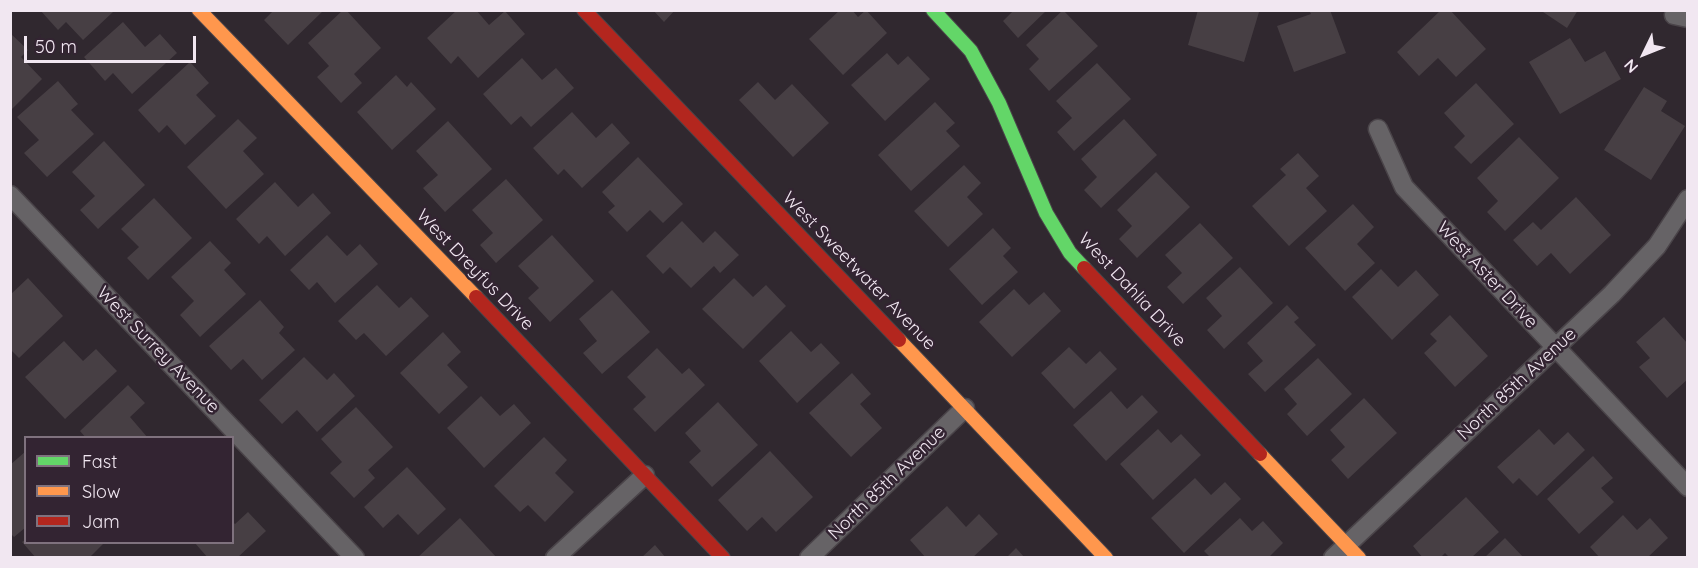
<!DOCTYPE html>
<style>
body{margin:0}
#map{position:relative;width:1698px;height:568px;overflow:hidden;background:#30282f;font-family:Quicksand,sans-serif}
canvas{display:block}
.frame{position:absolute;inset:0;border:12px solid #f1e7f1;pointer-events:none}
.legend{position:absolute;left:24px;top:436px;width:210px;height:108px;box-sizing:border-box;background:#332432;border:2px solid #7f727e;margin:0;padding:8px 10px;list-style:none;font-size:18px;color:#f1e7f1}
.legend li{display:flex;align-items:center;gap:12px;height:30px}
.legend b{width:30px;border:2px solid #7f727e}
.north{position:absolute;left:1614px;top:24px;width:60px;height:60px;-webkit-text-stroke:4px #332432;paint-order:stroke;rotate:227deg;font-size:16px;font-weight:700;line-height:24px;text-align:center;color:#f1e7f1}
.north::after{content:'';display:block;margin:auto;width:21px;height:27px;background:#f1e7f1;clip-path:polygon(50% 0,100% 100%,50% 72%,0 100%)}
.scale{position:absolute;left:24px;top:36px;width:172px;height:27px;box-sizing:border-box;border:3px solid #f1e7f1;border-top:0;padding-left:8px;font-size:18px;line-height:21px;white-space:nowrap;color:#f1e7f1;-webkit-text-stroke:4px #332432;paint-order:stroke}
</style>
<div id="map">
<canvas width="1698" height="568"></canvas>
<div class="frame"></div>
<ul class="legend">
<li><b style="height:8px;background:#63d668"></b>Fast</li>
<li><b style="height:8px;background:#ff974d"></b>Slow</li>
<li><b style="height:8px;background:#b3261e"></b>Jam</li>
</ul>
<div class="north">N</div>
<div class="scale">50 m</div>
</div>
<script>
const ctx = document.querySelector('canvas').getContext('2d');
ctx.lineJoin = 'round';
function fill(path, color) { ctx.fillStyle = color; ctx.fill(path, 'evenodd'); }
const shape = rows => new Path2D(rows.map(r => 'M' + r).join(''));
function trace(path, color, width, dash) { ctx.strokeStyle = color; ctx.lineWidth = width; ctx.lineCap = dash ? 'butt' : 'round'; ctx.setLineDash(dash || []); ctx.stroke(path); }
function drawText(font, color, halo, rows, align = 'center') {
  ctx.font = font + ' Quicksand,sans-serif'; ctx.lineWidth = 5; ctx.setLineDash([]); ctx.textBaseline = 'middle'; ctx.strokeStyle = halo; ctx.fillStyle = color; for (const [text, x, y, turn = 0] of rows) {
    ctx.save(); ctx.translate(x, y); ctx.rotate((+turn || 0) * Math.PI / 180); ctx.textAlign = isNaN(turn) ? turn : align; if (halo) ctx.strokeText(text, 0, 0); ctx.fillText(text, 0, 0); ctx.restore();
  }
}
fill(shape([
 [40,10,111,10,113,12,83,40,66,22,58,30],
 [274,10,324,10,288,45,264,20],
 [343,10,346,10,381,48,354,74,362,83,341,103,317,77,329,66,308,43],
 [457,10,476,10,489,25,505,11,525,34,478,78,458,56,451,64,427,38],
 [653,10,675,10,664,22],
 [840,10,852,10,858,17,866,10,887,33,843,75,809,39],
 [1014,10,1047,10,1018,38,1003,21],
 [1063,10,1098,46,1049,91,1029,69,1039,59,1026,45],
 [1198,10,1253,10,1259,12,1244,62,1188,45],
 [1309,10,1330,10,1346,53,1294,72,1277,26,1311,14],
 [1441,10,1450,10,1486,49,1456,77,1438,58,1419,76,1397,52],
 [1540,10,1578,10,1567,28],
 [123,22,145,47,160,34,177,53,132,94,113,73,105,81,84,57],
 [10,33,28,50,21,57,42,79,10,111],
 [1570,38,1585,62,1605,51,1621,79,1560,114,1529,62],
 [887,53,898,65,908,56,930,79,885,121,851,85],
 [522,58,542,80,556,68,574,88,531,127,521,116,511,125,483,94],
 [190,62,209,83,196,95,216,116,185,145,167,125,159,133,138,110],
 [1097,63,1131,99,1074,151,1057,132,1072,118,1056,101],
 [396,75,407,87,411,82,436,109,392,150,357,112],
 [58,81,78,104,71,110,94,134,47,177,24,153,39,140,17,117],
 [758,82,775,100,792,84,829,123,793,157,739,100],
 [1476,83,1514,124,1471,164,1454,147,1465,136,1444,113],
 [1644,87,1667,101,1661,111,1685,126,1651,180,1604,150],
 [935,102,955,123,946,131,960,146,911,191,878,155],
 [572,112,596,138,612,123,630,143,582,188,564,169,558,175,533,148],
 [238,119,257,138,243,151,264,174,226,209,187,167],
 [1124,119,1157,155,1101,208,1084,190,1097,177,1081,159],
 [448,121,492,169,445,212,423,188,438,175,416,151],
 [1519,137,1559,178,1505,231,1487,212,1498,201,1477,178],
 [104,141,145,185,98,229,80,210,95,196,72,172],
 [1298,153,1319,176,1306,188,1327,211,1289,246,1252,206,1286,175,1280,169],
 [638,157,683,204,663,223,650,210,627,232,608,212,615,206,602,192],
 [964,165,981,183,967,197,983,214,948,247,914,211],
 [1156,172,1190,207,1137,258,1119,239,1132,226,1117,210],
 [506,179,543,220,496,263,480,245,493,233,472,210],
 [275,182,298,207,313,193,331,213,285,256,267,236,259,244,236,219],
 [1576,197,1611,235,1570,274,1551,253,1537,266,1513,240,1533,222,1541,230],
 [154,198,192,238,148,280,127,258,139,247,121,229],
 [1353,204,1374,227,1357,244,1375,263,1345,291,1305,248],
 [682,221,703,243,715,231,739,255,720,273,714,266,691,288,670,267,663,274,646,256],
 [1200,223,1233,258,1183,304,1167,287,1182,273,1165,255],
 [993,228,1011,248,1003,256,1018,272,982,305,949,269],
 [327,235,347,256,360,244,378,264,335,303,317,282,309,290,290,270],
 [552,235,594,281,550,322,528,298,539,288,518,266],
 [210,241,231,263,224,270,246,294,200,337,180,315,194,301,171,277],
 [1240,267,1273,303,1224,349,1207,330,1222,316,1206,298],
 [1381,269,1398,287,1416,270,1439,295,1392,340,1352,297],
 [28,278,63,316,19,358,10,349,10,295],
 [734,278,753,297,766,285,786,306,743,349,702,309],
 [377,285,399,308,411,297,429,316,386,356,364,333,356,340,338,321],
 [1014,289,1029,305,1044,292,1061,311,1012,357,979,322],
 [612,290,650,332,602,374,583,353,597,341,579,319],
 [260,300,284,327,279,333,295,350,262,380,243,359,231,370,209,346],
 [1287,305,1299,318,1294,322,1316,345,1265,392,1248,374,1263,361,1247,343],
 [1450,315,1488,356,1455,387,1424,353,1437,341,1430,334],
 [1664,317,1688,344,1688,379,1667,398,1639,367,1650,358,1636,342],
 [791,331,811,352,821,343,840,363,797,403,759,361],
 [443,332,461,352,447,365,468,387,439,414,400,373],
 [64,341,83,361,96,349,117,371,65,419,25,377],
 [1069,347,1086,364,1100,351,1117,369,1074,409,1041,373],
 [657,348,682,374,689,368,705,385,655,432,633,409,646,397,627,377],
 [304,357,327,380,334,373,355,396,317,432,297,410,282,424,259,400],
 [1318,358,1352,394,1307,436,1287,414,1297,404,1284,389],
 [852,373,871,394,860,404,882,428,851,457,809,413],
 [128,385,145,403,130,417,148,438,86,438,80,431],
 [1111,391,1127,409,1142,395,1158,412,1106,461,1073,425],
 [481,396,500,416,514,404,531,423,484,468,447,428],
 [1364,398,1397,433,1348,479,1331,460,1345,447,1330,430],
 [718,402,758,445,712,487,689,462,701,451,685,433],
 [356,407,393,447,368,470,375,478,354,498,330,473,342,462,321,439],
 [1158,429,1171,443,1181,434,1201,455,1153,500,1120,464],
 [1539,429,1554,445,1568,432,1585,450,1537,496,1519,478,1513,484,1497,467],
 [544,437,567,460,555,473,574,492,545,522,528,505,520,512,494,486],
 [26,451,26,527,14,537,10,533,10,465],
 [770,451,813,497,776,532,762,517,747,531,718,500],
 [1593,456,1613,478,1601,488,1614,502,1579,534,1547,499],
 [407,467,446,509,418,535,398,514,383,528,364,507],
 [1195,478,1211,495,1225,482,1241,499,1184,553,1151,518],
 [1466,497,1499,532,1471,558,1450,558,1445,553,1440,558,1423,558,1413,546],
 [947,506,966,527,979,514,998,534,972,558,926,558,910,540],
 [248,512,266,531,237,558,208,558,194,542,232,542,232,521,235,524],
 [1623,515,1637,530,1650,518,1668,538,1647,558,1600,558,1590,547],
 [460,518,497,558,417,558],
 [1240,518,1252,531,1263,521,1283,543,1268,558,1211,558,1204,551],
 [1505,538,1524,558,1484,558],
 [26,539,26,542,105,542,89,558,36,558,22,542],
 [655,545,666,558,641,558],
 [1016,548,1025,558,1006,558]
]), '#473f44');
const street = shape([
 [1674,15,1688,18],
 [1378,129,1404,187,1688,487],
 [10,195,355,558],
 [555,558,645,475],
 [809,558,965,408],
 [1333,558,1612,294,1657,246,1688,199]
]);
const fast = shape([
 [933,10,971,51,999,103,1046,213,1070,253,1084,268]
]);
const slow = shape([
 [199,10,476,297],
 [899,340,1106,558],
 [1260,454,1359,558]
]);
const jam = shape([
 [584,10,899,340],
 [1084,268,1260,454],
 [476,297,723,558]
]);
trace(street, '#4a4449', 21);
trace(fast, '#4a4449', 16);
trace(slow, '#4a4449', 16);
trace(jam, '#4a4449', 16);
trace(street, '#666366', 18);
trace(fast, '#63d668', 14);
trace(slow, '#ff974d', 14);
trace(jam, '#b3261e', 14);
drawText('18px', '#f1e7f1', '#332432', [
 ["West Dreyfus Drive",475,270,46],
 ["West Sweetwater Avenue",859,271,46],
 ["West Aster Drive",1487,275,47],
 ["West Dahlia Drive",1132,290,47],
 ["West Surrey Avenue",158,350,46],
 ["North 85th Avenue",1517,384,-43],
 ["North 85th Avenue",887,483,-44]
]);
</script>
